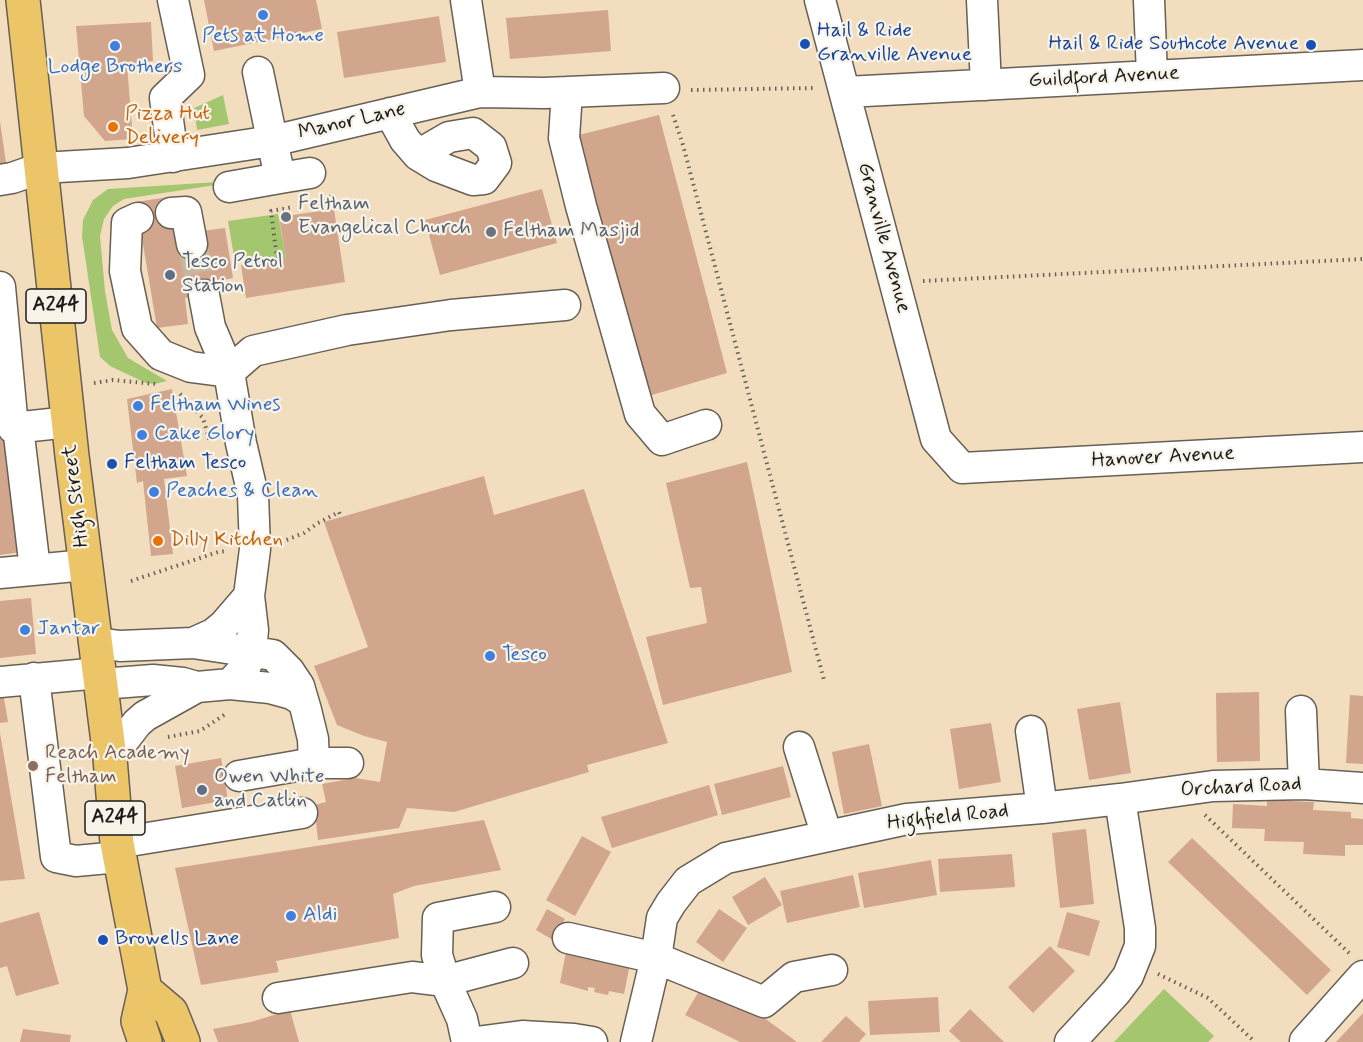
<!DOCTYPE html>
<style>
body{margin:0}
canvas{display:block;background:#f3ddbf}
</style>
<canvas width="1363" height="1042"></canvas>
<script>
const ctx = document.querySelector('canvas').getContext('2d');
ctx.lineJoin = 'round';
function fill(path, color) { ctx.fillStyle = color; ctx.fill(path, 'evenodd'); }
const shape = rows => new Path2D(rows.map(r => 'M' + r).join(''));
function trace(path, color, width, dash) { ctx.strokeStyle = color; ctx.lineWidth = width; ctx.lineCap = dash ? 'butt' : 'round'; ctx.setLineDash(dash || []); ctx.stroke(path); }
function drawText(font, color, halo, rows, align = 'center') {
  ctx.font = font + ' Mynerve,sans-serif'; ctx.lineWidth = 4.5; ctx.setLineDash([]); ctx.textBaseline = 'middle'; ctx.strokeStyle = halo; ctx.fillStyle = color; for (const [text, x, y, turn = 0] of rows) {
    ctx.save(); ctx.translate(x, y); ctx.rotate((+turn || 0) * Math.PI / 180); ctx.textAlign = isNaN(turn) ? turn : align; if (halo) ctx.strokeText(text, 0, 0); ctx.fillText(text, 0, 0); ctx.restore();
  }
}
fill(shape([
 [223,95,229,124,197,130,194,108],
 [218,182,222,184,124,199,113,206,104,219,100,236,105,291,112,330,128,358,167,381,155,384,146,383,110,366,100,357,82,236,83,220,93,200,108,189],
 [278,214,286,258,273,260,272,257,235,262,228,221],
 [1164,989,1214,1036,1208,1042,1114,1042]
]), '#a3c66f');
fill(shape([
 [204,0,316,0,322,29,214,51],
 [608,10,611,51,510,59,506,18],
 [439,16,446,62,344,78,337,32],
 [151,22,153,61,127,65,133,139,105,141,84,116,76,26],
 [659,115,727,373,645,397,571,137],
 [0,121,7,170,0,171],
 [542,189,557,243,440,275,425,220],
 [168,197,177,246,202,231,225,228,233,278,223,280,225,291,185,298,188,324,157,328,136,202],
 [334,209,345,282,246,298,241,265,286,258,279,217],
 [172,389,187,476,164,479,173,554,151,556,143,481,137,483,127,399],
 [0,439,8,439,21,552,0,555],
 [747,462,792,672,663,705,646,637,707,623,701,587,690,588,666,483],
 [484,476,494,515,584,489,668,743,587,765,589,772,454,812,407,808,399,828,318,840,314,805,326,802,322,784,355,778,380,782,387,742,364,736,337,725,314,666,368,647,324,522],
 [31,598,36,654,0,658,0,601],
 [0,692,3,692,8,722,0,723],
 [1259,692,1260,761,1217,762,1216,693],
 [1350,695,1363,696,1363,764,1346,763],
 [1120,702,1131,773,1089,780,1077,709],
 [991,723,1001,782,959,789,950,729],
 [0,733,25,879,0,881],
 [869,744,882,806,844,814,832,752],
 [221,758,228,800,182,808,175,766],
 [783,766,791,797,722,815,714,784],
 [709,785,718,815,612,848,601,817],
 [1267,800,1314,802,1313,810,1351,812,1351,818,1363,819,1363,845,1345,845,1345,856,1303,854,1304,842,1264,841,1265,829,1232,828,1233,804,1267,806],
 [484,820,501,870,414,886,393,894,399,938,276,961,279,972,201,985,175,868],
 [1086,829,1094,904,1060,908,1052,833],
 [582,836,611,852,575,916,546,900],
 [1192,838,1331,970,1307,995,1168,862],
 [1012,854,1015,887,940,892,938,859],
 [931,860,937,895,864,908,858,873],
 [853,875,860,907,787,923,780,891],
 [765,877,782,905,748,925,732,897],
 [547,909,565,919,553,940,536,930],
 [719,909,747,928,723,962,696,942],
 [39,912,59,984,16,996,7,966,0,968,0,923],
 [1067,912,1100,921,1089,956,1057,947],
 [1050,946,1075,971,1033,1013,1008,987],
 [566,952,630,964,624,994,609,991,608,995,594,992,595,988,588,987,588,991,560,983],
 [703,984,767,1020,797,1042,740,1042,685,1015],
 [938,997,940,1032,870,1035,868,1001],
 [970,1009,1004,1042,961,1042,949,1031],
 [290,1010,299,1042,218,1042,213,1029,251,1022],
 [1363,1013,1363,1042,1336,1042],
 [846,1016,866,1034,859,1042,821,1042],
 [23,1029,71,1035,70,1042,20,1042]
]), '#d1a68c');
trace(shape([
 [192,244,204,295]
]), '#c8b69e', 30, [30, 15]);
const minor = shape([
 [466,0,480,92],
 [820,0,936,439,962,468,1363,447],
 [982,0,986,85],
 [1149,0,1152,76],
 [567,92,564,138,581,206,640,414,662,440,706,425],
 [846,92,1363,65],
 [390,113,405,140,418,155,436,166,473,180,484,179,496,163,491,147,473,133,449,137,418,155],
 [173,157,165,98,189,75,173,0],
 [280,178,310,173],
 [0,180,12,178,41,168,128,163,272,141,480,92,544,93,664,88],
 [229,187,280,178,258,72],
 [171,213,186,212,192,244],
 [138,218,127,223,125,271,137,328,161,355,191,367,229,372,253,351,347,330,451,315,565,305],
 [0,287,13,428,69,422],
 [18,427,35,569],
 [0,573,86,565],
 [94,640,105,644,120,646,193,643,213,634,224,625,249,596],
 [193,643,273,655,289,671,299,686,306,710,313,739,314,763],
 [34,678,56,857,76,861,119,857],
 [0,682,100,673],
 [101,684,153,680,183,683,197,687],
 [230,684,270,688,292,694,303,701],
 [1301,711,1304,784],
 [1031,731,1042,808],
 [799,747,827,836],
 [110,758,137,723,145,716,197,687,230,684,245,668,251,651,253,630,249,596,255,549,253,495,241,443,229,372,210,327,204,295],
 [239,776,314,763,348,763],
 [1120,799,1213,786,1304,784,1363,788],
 [117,843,302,813],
 [568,938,656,958,764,1002,794,977,832,970],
 [278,998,412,977,445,981,437,955,438,918,495,907],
 [1305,1041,1363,976],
 [467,1042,462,1019,445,981,513,963],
 [476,1042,522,1036,574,1039,592,1042],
 [636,1042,656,958,662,918,671,903,688,881,726,858,907,819,1042,808,1120,799,1140,928,1140,946,1128,976,1116,992,1070,1042]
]);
const major = shape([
 [23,0,72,456,110,758,117,843,145,990,138,1021,145,1042],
 [145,990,171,1012,183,1042]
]);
trace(minor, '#676055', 33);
trace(major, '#676055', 36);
trace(shape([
 [691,90,815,88],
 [673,115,683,145,824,680],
 [312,204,332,200,330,192],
 [277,259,271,211,293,207],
 [923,281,1363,259],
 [94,383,113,380,155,384],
 [180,394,203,418,210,442],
 [281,542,304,533,318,523,339,512,341,517],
 [131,581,218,552,227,551],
 [168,737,200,731,227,713],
 [1205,815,1349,953],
 [1158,974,1208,998,1255,1042]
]), '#676055', 4, [1.5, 4.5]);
trace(minor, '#fff', 30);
trace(major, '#edc569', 33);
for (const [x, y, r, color] of [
 [263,15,6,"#3f7fe0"],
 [805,44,6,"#1a4fb4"],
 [1311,45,6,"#1a4fb4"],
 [115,46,6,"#3f7fe0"],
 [113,127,6,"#e8710a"],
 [286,217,6,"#6b7280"],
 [491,232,6,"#6b7280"],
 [170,275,6,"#5c6f8a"],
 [138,406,6,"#3f7fe0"],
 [142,435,6,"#3f7fe0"],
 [112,464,6,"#1a4fb4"],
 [154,492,6,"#3f7fe0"],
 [158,541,6,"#e8710a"],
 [25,630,6,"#3f7fe0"],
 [490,656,6,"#3f7fe0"],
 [33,766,6,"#8d6e63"],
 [202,790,6,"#5c6f8a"],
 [291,916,6,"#3f7fe0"],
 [103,940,6,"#1a4fb4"]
]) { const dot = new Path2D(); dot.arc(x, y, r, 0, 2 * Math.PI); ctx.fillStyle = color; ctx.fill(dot); trace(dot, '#f7f3e8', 2); }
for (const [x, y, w] of [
 [56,306,60],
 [115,818,60]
]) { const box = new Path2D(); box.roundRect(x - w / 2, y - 17, w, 34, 4.5); ctx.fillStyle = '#f7f3e8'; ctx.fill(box); trace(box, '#1c1c1c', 1.5); }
drawText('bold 20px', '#1c1c1c', null, [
 ["A244",56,306],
 ["A244",115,818]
]);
drawText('21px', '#164399', '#f7f3e8', [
 ["Hail & Ride",817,32],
 ["Granville Avenue",817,56],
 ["Hail & Ride Southcote Avenue",1299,45,"right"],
 ["Feltham Tesco",124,464],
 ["Browells Lane",115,940]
], 'left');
drawText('21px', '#366cbe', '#f7f3e8', [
 ["Pets at Home",263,37,"center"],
 ["Lodge Brothers",115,68,"center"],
 ["Feltham Wines",150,406],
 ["Cake Glory",154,435],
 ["Peaches & Clean",166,492],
 ["Jantar",37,630],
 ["Tesco",502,656],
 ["Aldi",303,916]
], 'left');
drawText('21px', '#1c1c1c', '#f7f3e8', [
 ["Guildford Avenue",1104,78,-3],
 ["Manor Lane",352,122,-13],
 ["Granville Avenue",883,238,75],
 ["Hanover Avenue",1163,458,-3],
 ["High Street",77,496,-97],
 ["Orchard Road",1241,788,-3],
 ["Highfield Road",948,818,-6]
]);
drawText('21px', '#c56008', '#f7f3e8', [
 ["Pizza Hut",125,115],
 ["Delivery",125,139],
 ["Dilly Kitchen",170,541]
], 'left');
drawText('21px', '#5b616d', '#f7f3e8', [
 ["Feltham",298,205],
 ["Evangelical Church",298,229],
 ["Feltham Masjid",503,232]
], 'left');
drawText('21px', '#4e5e75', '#f7f3e8', [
 ["Tesco Petrol",182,263],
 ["Station",182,287],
 ["Owen White",214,778],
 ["and Catlin",214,802]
], 'left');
drawText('21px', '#785e54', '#f7f3e8', [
 ["Reach Academy",45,754],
 ["Feltham",45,778]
], 'left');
</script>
